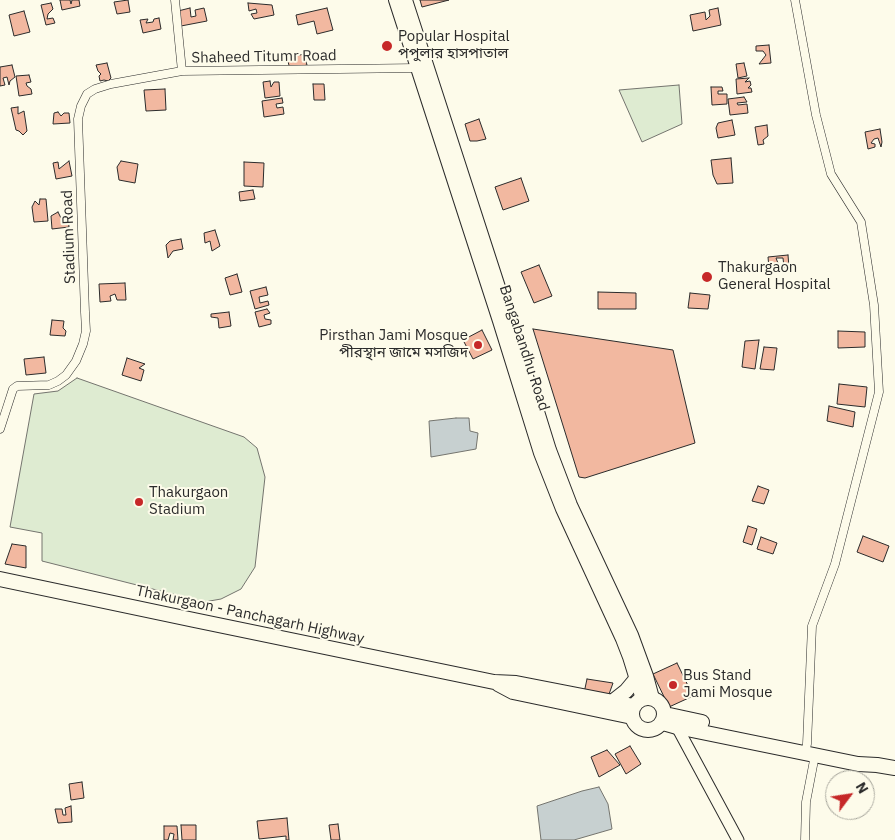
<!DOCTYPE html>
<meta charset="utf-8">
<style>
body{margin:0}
#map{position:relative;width:895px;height:840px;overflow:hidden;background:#fdfbea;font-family:"IBM Plex Sans",sans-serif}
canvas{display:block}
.north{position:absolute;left:825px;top:770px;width:50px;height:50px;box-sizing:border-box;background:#fdfbea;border:1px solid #a9a89e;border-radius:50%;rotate:59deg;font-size:14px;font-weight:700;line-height:20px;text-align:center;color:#2b2b2b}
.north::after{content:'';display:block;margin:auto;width:18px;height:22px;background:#c62828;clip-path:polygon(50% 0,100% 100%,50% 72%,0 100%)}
</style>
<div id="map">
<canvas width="895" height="840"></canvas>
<div class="north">N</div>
</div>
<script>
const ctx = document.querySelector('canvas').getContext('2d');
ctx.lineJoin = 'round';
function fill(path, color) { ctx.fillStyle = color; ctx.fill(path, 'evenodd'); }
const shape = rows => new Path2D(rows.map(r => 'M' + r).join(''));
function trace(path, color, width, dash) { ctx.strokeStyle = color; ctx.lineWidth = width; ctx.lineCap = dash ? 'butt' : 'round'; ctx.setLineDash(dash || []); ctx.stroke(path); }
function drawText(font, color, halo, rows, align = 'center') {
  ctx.font = font + ' "IBM Plex Sans","Noto Sans Bengali",sans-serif'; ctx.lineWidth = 4; ctx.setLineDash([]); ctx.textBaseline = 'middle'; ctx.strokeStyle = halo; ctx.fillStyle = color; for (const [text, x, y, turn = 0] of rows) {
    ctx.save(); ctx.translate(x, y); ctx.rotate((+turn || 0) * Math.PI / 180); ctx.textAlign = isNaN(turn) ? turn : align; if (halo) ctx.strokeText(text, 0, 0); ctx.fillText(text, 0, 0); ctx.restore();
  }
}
const green = shape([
 [679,85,682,124,642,142,619,90,679,85],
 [77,378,244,437,257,448,265,477,255,567,241,589,221,599,204,602,42,561,42,533,10,527,34,394,58,391,77,378]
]);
fill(green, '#deebd1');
trace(green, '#74746e', 1);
const water = shape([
 [456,418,469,418,470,431,478,433,476,449,431,457,429,421,456,418],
 [599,787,608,804,612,829,574,840,541,840,537,806,582,791,599,787]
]);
fill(water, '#c7d0d0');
trace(water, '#74746e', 1);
const building = shape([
 [60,0,70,0,71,4,72,0,79,0,80,6,62,10,60,0],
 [128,0,130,12,117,14,114,2,128,0],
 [420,0,449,0,422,7,420,0],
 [51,3,53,9,48,14,47,19,53,18,55,23,46,25,41,5,51,3],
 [248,3,272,5,274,15,254,19,251,14,257,13,256,9,249,11,248,3],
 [190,8,191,17,196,16,195,10,204,8,207,21,181,26,178,11,190,8],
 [327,8,333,30,317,34,314,21,298,25,296,15,327,8],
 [718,8,721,25,693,31,690,15,705,12,706,20,710,16,709,10,718,8],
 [24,11,30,32,14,36,9,15,24,11],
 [159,18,161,29,143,33,140,20,148,19,146,23,153,22,154,19,159,18],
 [769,45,771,63,759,64,766,55,763,51,756,51,756,46,769,45],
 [304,54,307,65,290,69,287,58,304,54],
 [107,63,111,78,108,81,104,80,100,81,99,76,101,74,98,71,96,65,107,63],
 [744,63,747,76,738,78,736,64,744,63],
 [12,65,15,77,10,81,9,85,7,77,3,78,5,85,0,86,0,67,12,65],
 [29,75,31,82,26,83,27,86,31,89,32,94,19,96,16,76,29,75],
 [749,78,745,82,750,81,751,85,748,88,751,88,752,92,737,94,736,79,749,78],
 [270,81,271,87,274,82,279,82,280,96,265,98,263,82,270,81],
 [313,84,324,84,325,100,314,100,313,84],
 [711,87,722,87,723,91,718,91,718,94,727,94,727,104,712,105,711,87],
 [165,89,166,110,146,111,144,90,165,89],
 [744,97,747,102,737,103,738,105,747,104,748,113,730,115,728,99,744,97],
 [282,98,283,103,276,104,277,108,283,107,284,114,264,117,262,101,282,98],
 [18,107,18,114,24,111,27,131,23,135,19,131,16,130,11,108,18,107],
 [58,112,61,116,64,113,69,113,70,123,53,124,54,113,58,112],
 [479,119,486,139,477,141,470,141,465,124,479,119],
 [732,120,735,135,718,138,716,128,718,123,732,120],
 [767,125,768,136,763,140,764,144,758,145,755,127,767,125],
 [880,129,882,142,881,147,878,138,874,139,871,143,875,144,875,147,868,149,865,132,880,129],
 [731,158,733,183,717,184,713,175,711,160,731,158],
 [69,161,72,176,56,179,53,163,58,162,59,169,69,161],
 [121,161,138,164,135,183,119,180,117,167,121,161],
 [244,162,264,163,263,187,244,186,244,162],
 [521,178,529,201,503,210,495,187,521,178],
 [253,190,255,199,240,201,239,192,253,190],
 [40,199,46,199,48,221,34,222,32,207,35,201,39,205,40,199],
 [58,212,61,218,68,217,69,227,52,229,51,216,58,212],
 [215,230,220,246,212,251,210,241,205,243,204,233,215,230],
 [181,239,183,249,173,251,168,258,166,245,170,241,181,239],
 [788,255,789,267,784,267,783,258,776,258,781,271,778,272,773,269,769,268,768,257,788,255],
 [539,265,552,296,534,303,521,272,539,265],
 [237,274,242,292,230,295,225,278,237,274],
 [125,283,126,300,117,300,115,294,110,296,111,301,100,302,99,284,125,283],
 [266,287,268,295,259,297,260,303,268,301,269,305,255,309,250,291,266,287],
 [598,292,636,293,636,309,598,309,598,292],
 [690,293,710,295,708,309,688,308,690,293],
 [267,309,270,313,264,315,265,319,271,320,271,324,259,327,255,312,267,309],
 [229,312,231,326,219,328,218,318,211,317,211,314,229,312],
 [52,320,64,321,63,328,66,331,65,336,50,335,52,320],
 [533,329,673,350,695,443,585,478,579,477,533,329],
 [482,330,492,350,473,359,463,340,482,330],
 [838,331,865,332,865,347,838,348,838,331],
 [759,340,755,369,742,367,745,341,759,340],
 [764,347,777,348,774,370,760,369,764,347],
 [44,357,46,373,26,375,24,359,44,357],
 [127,358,145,364,139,368,144,370,141,381,122,375,127,358],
 [839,384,867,387,865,407,837,404,839,384],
 [829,406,855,412,853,427,827,421,829,406],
 [758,486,769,490,764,504,752,501,758,486],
 [748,526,757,529,752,545,743,542,748,526],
 [863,536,889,546,883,562,857,552,863,536],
 [761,537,777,543,773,554,757,549,761,537],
 [12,544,26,546,26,568,5,564,12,544],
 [677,663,693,696,669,707,653,674,677,663],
 [587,679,613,683,608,697,584,693,587,679],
 [630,746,641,764,626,774,615,754,630,746],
 [607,750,620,765,599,777,591,757,607,750],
 [82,782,84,798,71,800,69,784,82,782],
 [71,806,72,822,58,823,55,809,62,809,63,815,66,815,65,808,71,806],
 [287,818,289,840,286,840,286,836,259,839,257,821,287,818],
 [338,824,340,840,331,840,329,825,338,824],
 [181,825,196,825,196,840,182,840,181,825],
 [164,826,177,826,178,840,173,840,174,834,170,833,168,840,164,840,164,826]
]);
fill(building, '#f2b8a0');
trace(building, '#2b2b2b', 1);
const street = shape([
 [175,0,182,71,417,68],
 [795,0,816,115,831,174,861,222,874,305,879,392,835,564,812,626,807,744,805,753],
 [0,429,13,389,17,386,49,385,58,381,66,375,76,361,83,344,86,331,85,312,78,119,81,106,87,94,95,89,111,84,182,71],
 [805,840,806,802,815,755]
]);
const secondary = shape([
 [677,727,738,840]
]);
const primary = shape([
 [395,0,499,321,540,453,562,509,622,639,629,657,642,699],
 [406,0,509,318,550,450,571,505,632,635,647,676,653,698]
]);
const highway = shape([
 [0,579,194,620,494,682,516,683,634,706],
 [498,684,513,692,632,717],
 '632 714a16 16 0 1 1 32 0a16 16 0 1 1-32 0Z',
 [612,702,626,691,636,679],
 [665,714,702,722],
 [663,723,677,727,858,764,877,765,895,768]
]);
trace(street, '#2b2b2b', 9);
trace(secondary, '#2b2b2b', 13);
trace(primary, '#2b2b2b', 14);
trace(highway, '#2b2b2b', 16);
trace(street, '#fdfbea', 8);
trace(secondary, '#fdfbea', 11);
trace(primary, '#fdfbea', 12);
trace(highway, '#fdfbea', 14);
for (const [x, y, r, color] of [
 [387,46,6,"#c62828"],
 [707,277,6,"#c62828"],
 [478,345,5,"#c62828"],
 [139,502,5,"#c62828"],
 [673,685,5,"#c62828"]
]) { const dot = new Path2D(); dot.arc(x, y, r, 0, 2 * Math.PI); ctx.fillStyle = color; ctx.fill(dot); trace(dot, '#fdfbea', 2); }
drawText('15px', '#2b2b2b', '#fdfbea', [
 ["Popular Hospital",398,37],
 ["পপুলার হাসপাতাল",398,54],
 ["Thakurgaon",718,268],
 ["General Hospital",718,285],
 ["Pirsthan Jami Mosque",468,336,"right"],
 ["পীরস্থান জামে মসজিদ",468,353,"right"],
 ["Thakurgaon",149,493],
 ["Stadium",149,510],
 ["Bus Stand",683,676],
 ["Jami Mosque",683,693]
], 'left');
drawText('15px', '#2b2b2b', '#fdfbea', [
 ["Shaheed Titumr Road",264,57,-1],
 ["Stadium Road",69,237,-92],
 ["Bangabandhu Road",524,348,72],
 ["Thakurgaon - Panchagarh Highway",250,615,12]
]);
</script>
